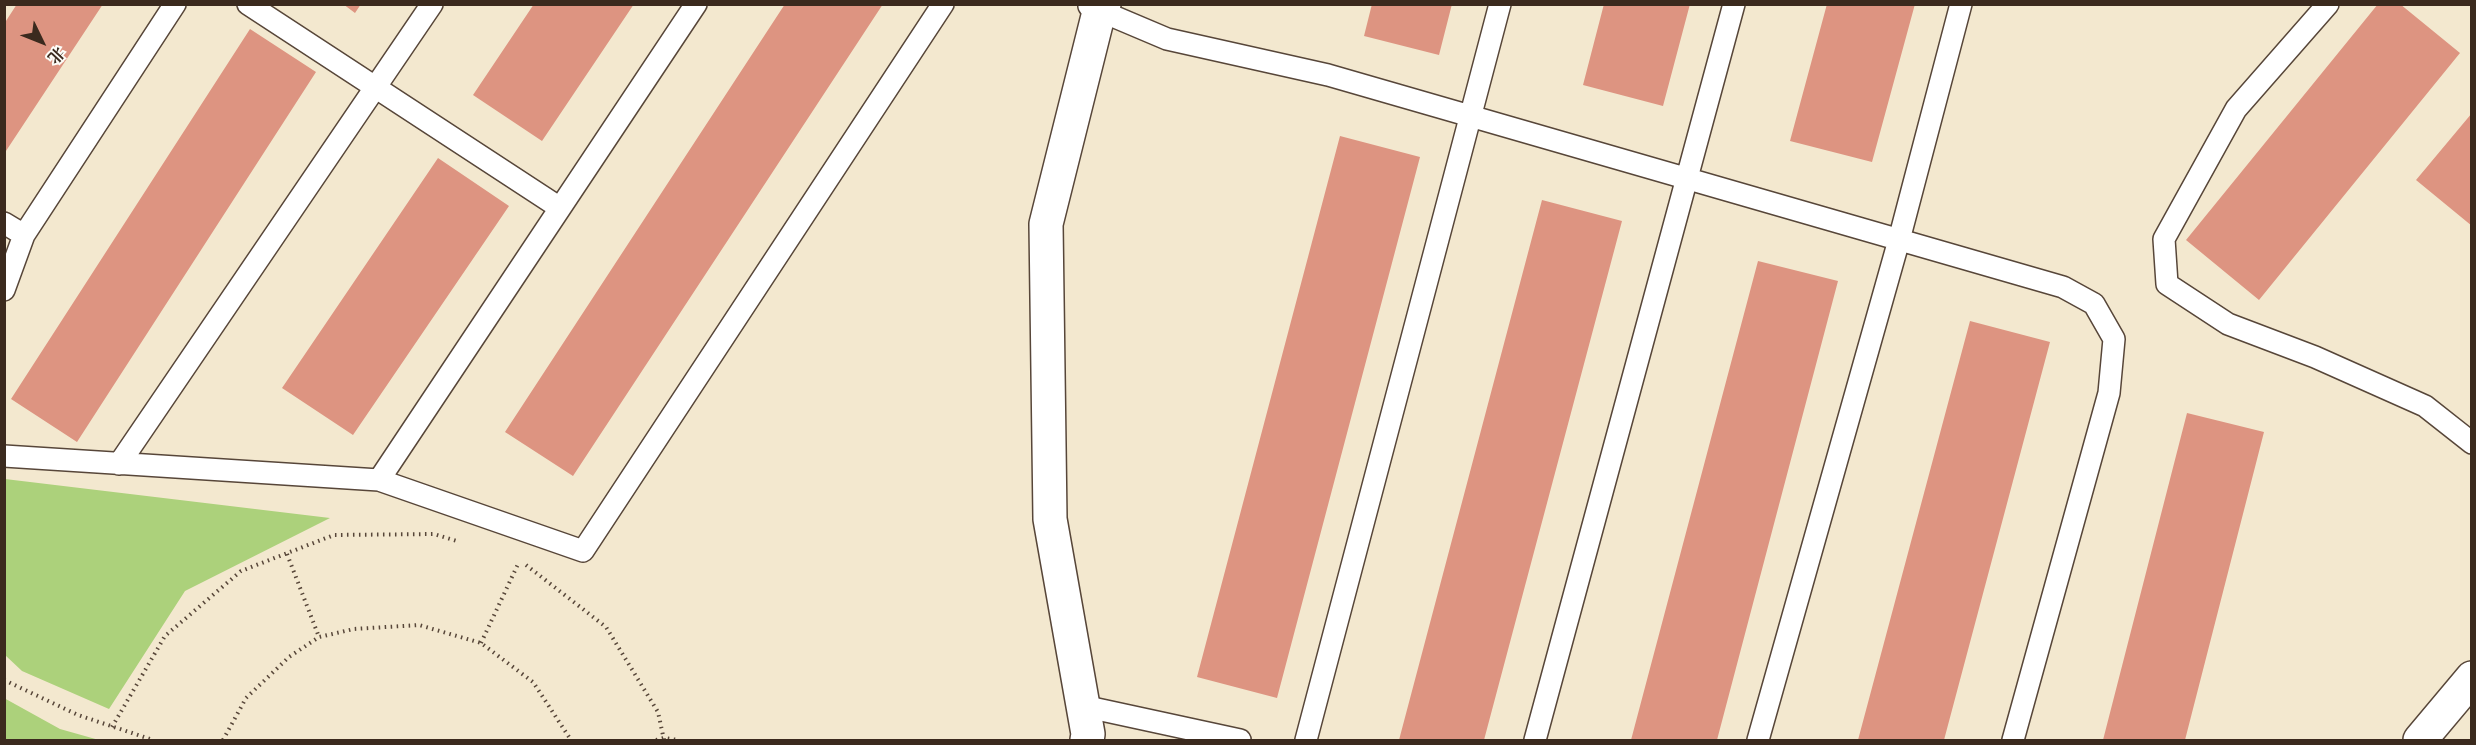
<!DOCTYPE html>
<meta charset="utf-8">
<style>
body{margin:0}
#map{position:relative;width:2476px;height:745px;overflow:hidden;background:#f3e8cf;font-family:"Old Standard TT","Noto Serif SC",serif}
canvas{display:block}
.frame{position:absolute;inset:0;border:6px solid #3b2a1e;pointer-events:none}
.north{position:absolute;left:12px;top:12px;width:60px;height:60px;-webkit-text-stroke:4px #fdfcf7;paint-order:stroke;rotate:133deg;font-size:16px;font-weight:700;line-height:24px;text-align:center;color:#3b2a1e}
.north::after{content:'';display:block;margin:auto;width:21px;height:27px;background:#3b2a1e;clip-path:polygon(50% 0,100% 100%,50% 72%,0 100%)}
</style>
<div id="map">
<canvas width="2476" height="745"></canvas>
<div class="frame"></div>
<div class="north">北</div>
</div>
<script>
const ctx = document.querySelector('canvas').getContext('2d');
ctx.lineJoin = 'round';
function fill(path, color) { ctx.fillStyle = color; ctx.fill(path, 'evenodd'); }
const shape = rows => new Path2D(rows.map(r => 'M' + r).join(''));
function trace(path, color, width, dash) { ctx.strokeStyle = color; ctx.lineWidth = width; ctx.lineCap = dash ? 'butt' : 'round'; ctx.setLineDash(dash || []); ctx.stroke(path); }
fill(shape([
 [5,479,330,518,185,591,109,709,22,671,5,655],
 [4,698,60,729,99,740,5,740]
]), '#acd17b');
fill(shape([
 [17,4,103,4,4,154,4,24],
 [343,4,361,4,355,13],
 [534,4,634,4,542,141,473,95],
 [785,4,883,4,573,476,505,432],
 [1372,4,1452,4,1439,55,1364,36],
 [1604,4,1690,4,1663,106,1583,85],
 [1827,4,1915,4,1872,162,1790,141],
 [2378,4,2400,4,2460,53,2259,300,2186,240],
 [250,29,316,72,77,442,11,399],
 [2472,113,2472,226,2416,180],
 [1340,136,1420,157,1277,698,1197,677],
 [438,158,509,206,353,435,282,388],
 [1542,200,1622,221,1484,740,1399,740],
 [1758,261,1838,281,1717,740,1631,740],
 [1970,321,2050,342,1944,740,1858,740],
 [2187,413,2264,432,2185,740,2103,740]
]), '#dd9481');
const service = shape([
 [248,4,560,208],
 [2328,4,2236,109,2164,239,2167,284,2228,324,2315,357,2425,406,2472,443],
 [1089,6,1167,39,1328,75,2063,287,2094,304,2114,339,2109,393,2013,740],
 [4,223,24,235],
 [4,290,24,235,175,4],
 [4,456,379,480,583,551,943,4],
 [119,464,432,4],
 [379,480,696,4],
 [1083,706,1240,740],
 [1306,740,1500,4],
 [1535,740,1734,4],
 [1758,740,1899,240,1961,4]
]);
const minor = shape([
 [1087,740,1088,734,1050,519,1046,224,1099,12,1104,4],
 [2420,740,2472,678]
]);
trace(service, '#574639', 24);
trace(minor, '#574639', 36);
trace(shape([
 [287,554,319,637],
 [526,565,606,627,658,712,664,740],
 [481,643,519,562],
 [4,680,78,715,153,740],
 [112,727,165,636,241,571,334,535,434,534,457,541],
 [223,740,246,698,289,657,319,637,354,629,419,625,481,643,533,682,571,740],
 [656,740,664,738,678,740]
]), '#574639', 4, [1.5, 4.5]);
trace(service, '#fff', 21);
trace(minor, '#fff', 33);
</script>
